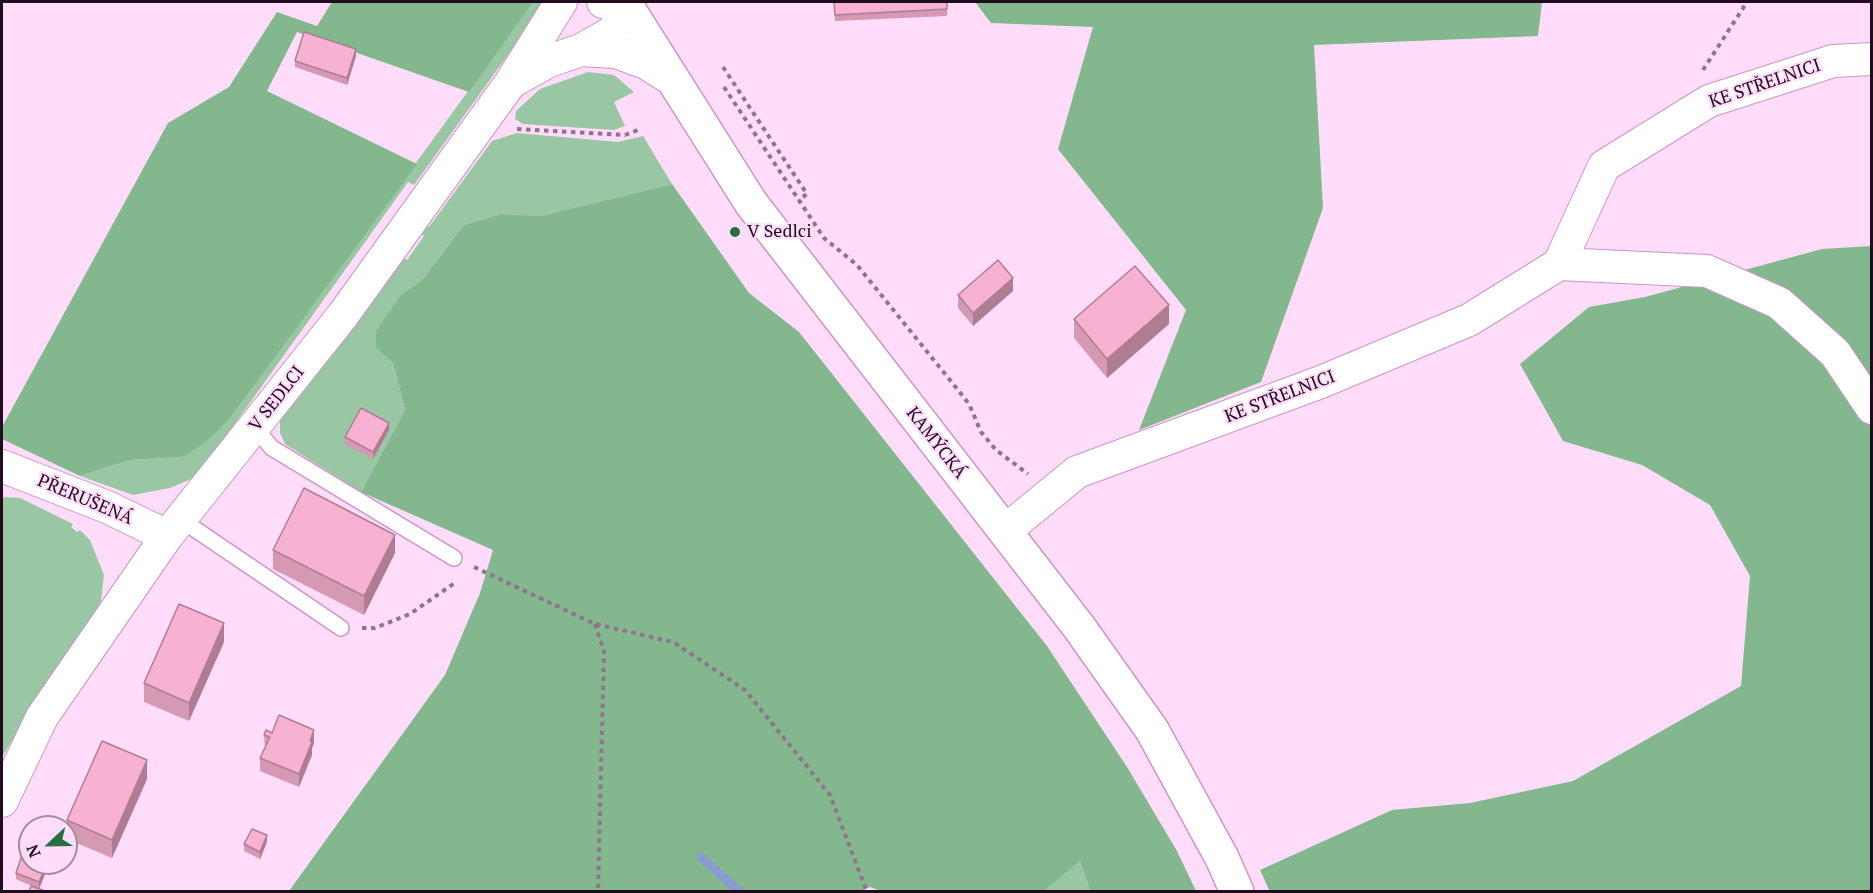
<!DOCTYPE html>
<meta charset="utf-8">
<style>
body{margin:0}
#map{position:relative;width:1873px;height:893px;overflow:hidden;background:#ffdcf9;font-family:"PT Serif",serif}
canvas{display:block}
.frame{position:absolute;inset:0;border:3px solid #1f0c1d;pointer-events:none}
.north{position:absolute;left:18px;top:815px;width:60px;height:60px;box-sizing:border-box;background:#ffdcf9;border:2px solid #a589a1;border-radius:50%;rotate:248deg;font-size:16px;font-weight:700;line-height:24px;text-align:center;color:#1f0c1d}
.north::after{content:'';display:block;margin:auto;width:21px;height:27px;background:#26703f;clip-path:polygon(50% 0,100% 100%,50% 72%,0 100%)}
</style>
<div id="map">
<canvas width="1873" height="893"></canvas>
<div class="frame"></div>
<div class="north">N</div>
</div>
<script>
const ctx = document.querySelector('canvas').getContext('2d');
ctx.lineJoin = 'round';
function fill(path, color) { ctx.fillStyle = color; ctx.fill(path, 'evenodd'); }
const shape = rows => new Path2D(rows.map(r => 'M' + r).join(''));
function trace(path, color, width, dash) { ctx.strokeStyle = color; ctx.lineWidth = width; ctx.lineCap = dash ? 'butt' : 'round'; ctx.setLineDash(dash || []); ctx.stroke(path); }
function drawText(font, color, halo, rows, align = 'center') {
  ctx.font = font + ' "PT Serif",serif'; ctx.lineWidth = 4.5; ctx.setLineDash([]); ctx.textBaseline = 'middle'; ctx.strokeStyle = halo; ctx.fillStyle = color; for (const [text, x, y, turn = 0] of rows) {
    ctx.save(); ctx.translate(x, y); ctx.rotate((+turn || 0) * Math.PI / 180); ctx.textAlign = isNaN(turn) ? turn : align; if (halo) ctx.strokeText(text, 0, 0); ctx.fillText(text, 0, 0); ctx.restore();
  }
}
fill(shape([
 [533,2,546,2,414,185,408,182,201,471,189,480,170,488,133,495,80,476,130,460,183,457,228,421],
 [588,72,614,75,634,92,614,102,625,126,614,130,537,125,523,124,515,119,516,111,540,89],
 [517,133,618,142,643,136,672,184,541,216,501,214,464,225,422,280,402,294,393,363,405,410,361,492,285,444,280,433,280,415,400,255,407,260,424,236,418,231,423,223,429,227,492,141],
 [5,497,20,498,73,524,71,527,77,532,80,530,90,540,104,575,101,601,96,615,49,680,2,757,2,498],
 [1080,861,1090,891,1042,891]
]), '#99c7a3');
fill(shape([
 [332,2,533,2,469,92,297,32,267,91,417,164,228,421,205,442,183,457,130,460,80,476,2,439,2,427,168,123,229,87,277,12,317,26],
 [975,2,1542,2,1538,36,1314,45,1323,208,1261,382,1139,430,1186,310,1058,149,1093,27,991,23],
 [672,184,749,293,799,332,1047,646,1127,767,1177,851,1196,891,1090,891,1080,861,1042,892,883,892,870,887,859,892,289,891,445,675,480,593,493,550,361,492,405,410,393,363,376,347,376,331,402,294,422,280,464,225,501,214,541,216],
 [1871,246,1871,891,1270,892,1260,870,1392,810,1470,803,1573,781,1741,686,1750,576,1710,505,1642,465,1563,441,1520,364,1589,307,1645,297,1822,249]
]), '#83b78e');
trace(shape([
 [701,857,740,892]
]), '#8a9bd0', 9);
const service = shape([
 [254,427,272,448,454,558],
 [180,519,341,628]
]);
const minor = shape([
 [581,50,613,32,627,8,603,2],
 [515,80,549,61,581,50,616,52,646,63,673,80],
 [1559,264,1707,271,1779,303,1835,353,1872,408],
 [2,466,107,507,167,536],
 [1005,531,1077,472,1321,382,1469,320,1559,264,1604,166,1709,101,1833,61,1872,59],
 [2,801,42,717,167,536,343,315,511,82,561,2]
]);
const secondary = shape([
 [624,2,751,203,1079,627,1152,730,1222,858,1237,892]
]);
trace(service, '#cc96c5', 18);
trace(minor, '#cc96c5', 34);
trace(secondary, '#cc96c5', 36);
trace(shape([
 [723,67,807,194,799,200],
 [1703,70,1747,2],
 [724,87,824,238,857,265,950,380,969,404,981,432,996,450,1028,474],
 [517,129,625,135,638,130],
 [474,567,595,624,673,642,745,690,830,795,867,892],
 [595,624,604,651,598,892],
 [362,628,375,628,410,614,456,582]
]), '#8f748b', 4, [4.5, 4.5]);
trace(service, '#fff', 15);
trace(minor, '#fff', 32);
trace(secondary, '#fff', 33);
fill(shape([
 [834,2,947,2,947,16,835,21],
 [356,56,347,85,295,67,295,61],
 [1013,291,973,326,958,308,958,295],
 [1074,319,1169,324,1107,378,1074,338],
 [389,430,373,459,345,444,345,437],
 [273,550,395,553,364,615,273,569],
 [224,642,189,721,144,702,144,683],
 [272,733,314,743,312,748,312,755,299,787,260,771,260,758,265,748,264,735],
 [147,779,112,858,67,839,67,820],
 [267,842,260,859,244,851,244,844],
 [46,872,39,889,16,879,16,873]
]), '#d599b4');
fill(shape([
 [356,49,356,56,347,85,347,78],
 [1013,278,1013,291,973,326,973,313],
 [1169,305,1169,324,1107,378,1107,359],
 [389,423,389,430,373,459,373,452],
 [395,535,395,553,364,615,364,596],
 [224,623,224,642,189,721,189,703],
 [314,730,314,743,312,748,312,755,299,787,299,774],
 [147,760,147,779,112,858,112,840],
 [267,835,267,842,260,859,260,852],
 [46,865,46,872,39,889,39,882]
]), '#ae7d92');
const building = shape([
 [834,2,947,2,947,9,835,15,834,2],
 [304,32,356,49,347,78,295,61,304,32],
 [998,260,1013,278,973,313,958,295,998,260],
 [1135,266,1169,305,1107,359,1074,319,1135,266],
 [361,408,389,423,373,452,345,437,361,408],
 [304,488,395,535,364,596,273,550,304,488],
 [179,604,224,623,189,703,144,683,179,604],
 [279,715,314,730,310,741,312,742,299,774,260,758,270,737,264,735,266,730,272,733,279,715],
 [102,741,147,760,112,840,67,820,102,741],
 [252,829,267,835,260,852,244,844,252,829],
 [22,855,30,858,30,863,41,863,46,865,39,882,16,873,22,855],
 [31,886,45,891,29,891,31,886]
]);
fill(building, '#f8b2d1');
trace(building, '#ae7d92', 1.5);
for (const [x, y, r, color] of [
 [735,232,6,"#26703f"]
]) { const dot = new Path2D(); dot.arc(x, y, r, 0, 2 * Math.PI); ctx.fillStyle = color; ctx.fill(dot); trace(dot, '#ffdcf9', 2); }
drawText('18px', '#1f0c1d', '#ffdcf9', [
 ["KE STŘELNICI",1765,84,-19],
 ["KE STŘELNICI",1280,397,-21],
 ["V SEDLCI",277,399,-52],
 ["KAMÝCKÁ",936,443,52],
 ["PŘERUŠENÁ",85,500,23]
]);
drawText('18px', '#1f0c1d', '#ffdcf9', [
 ["V Sedlci",747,232]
], 'left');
</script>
